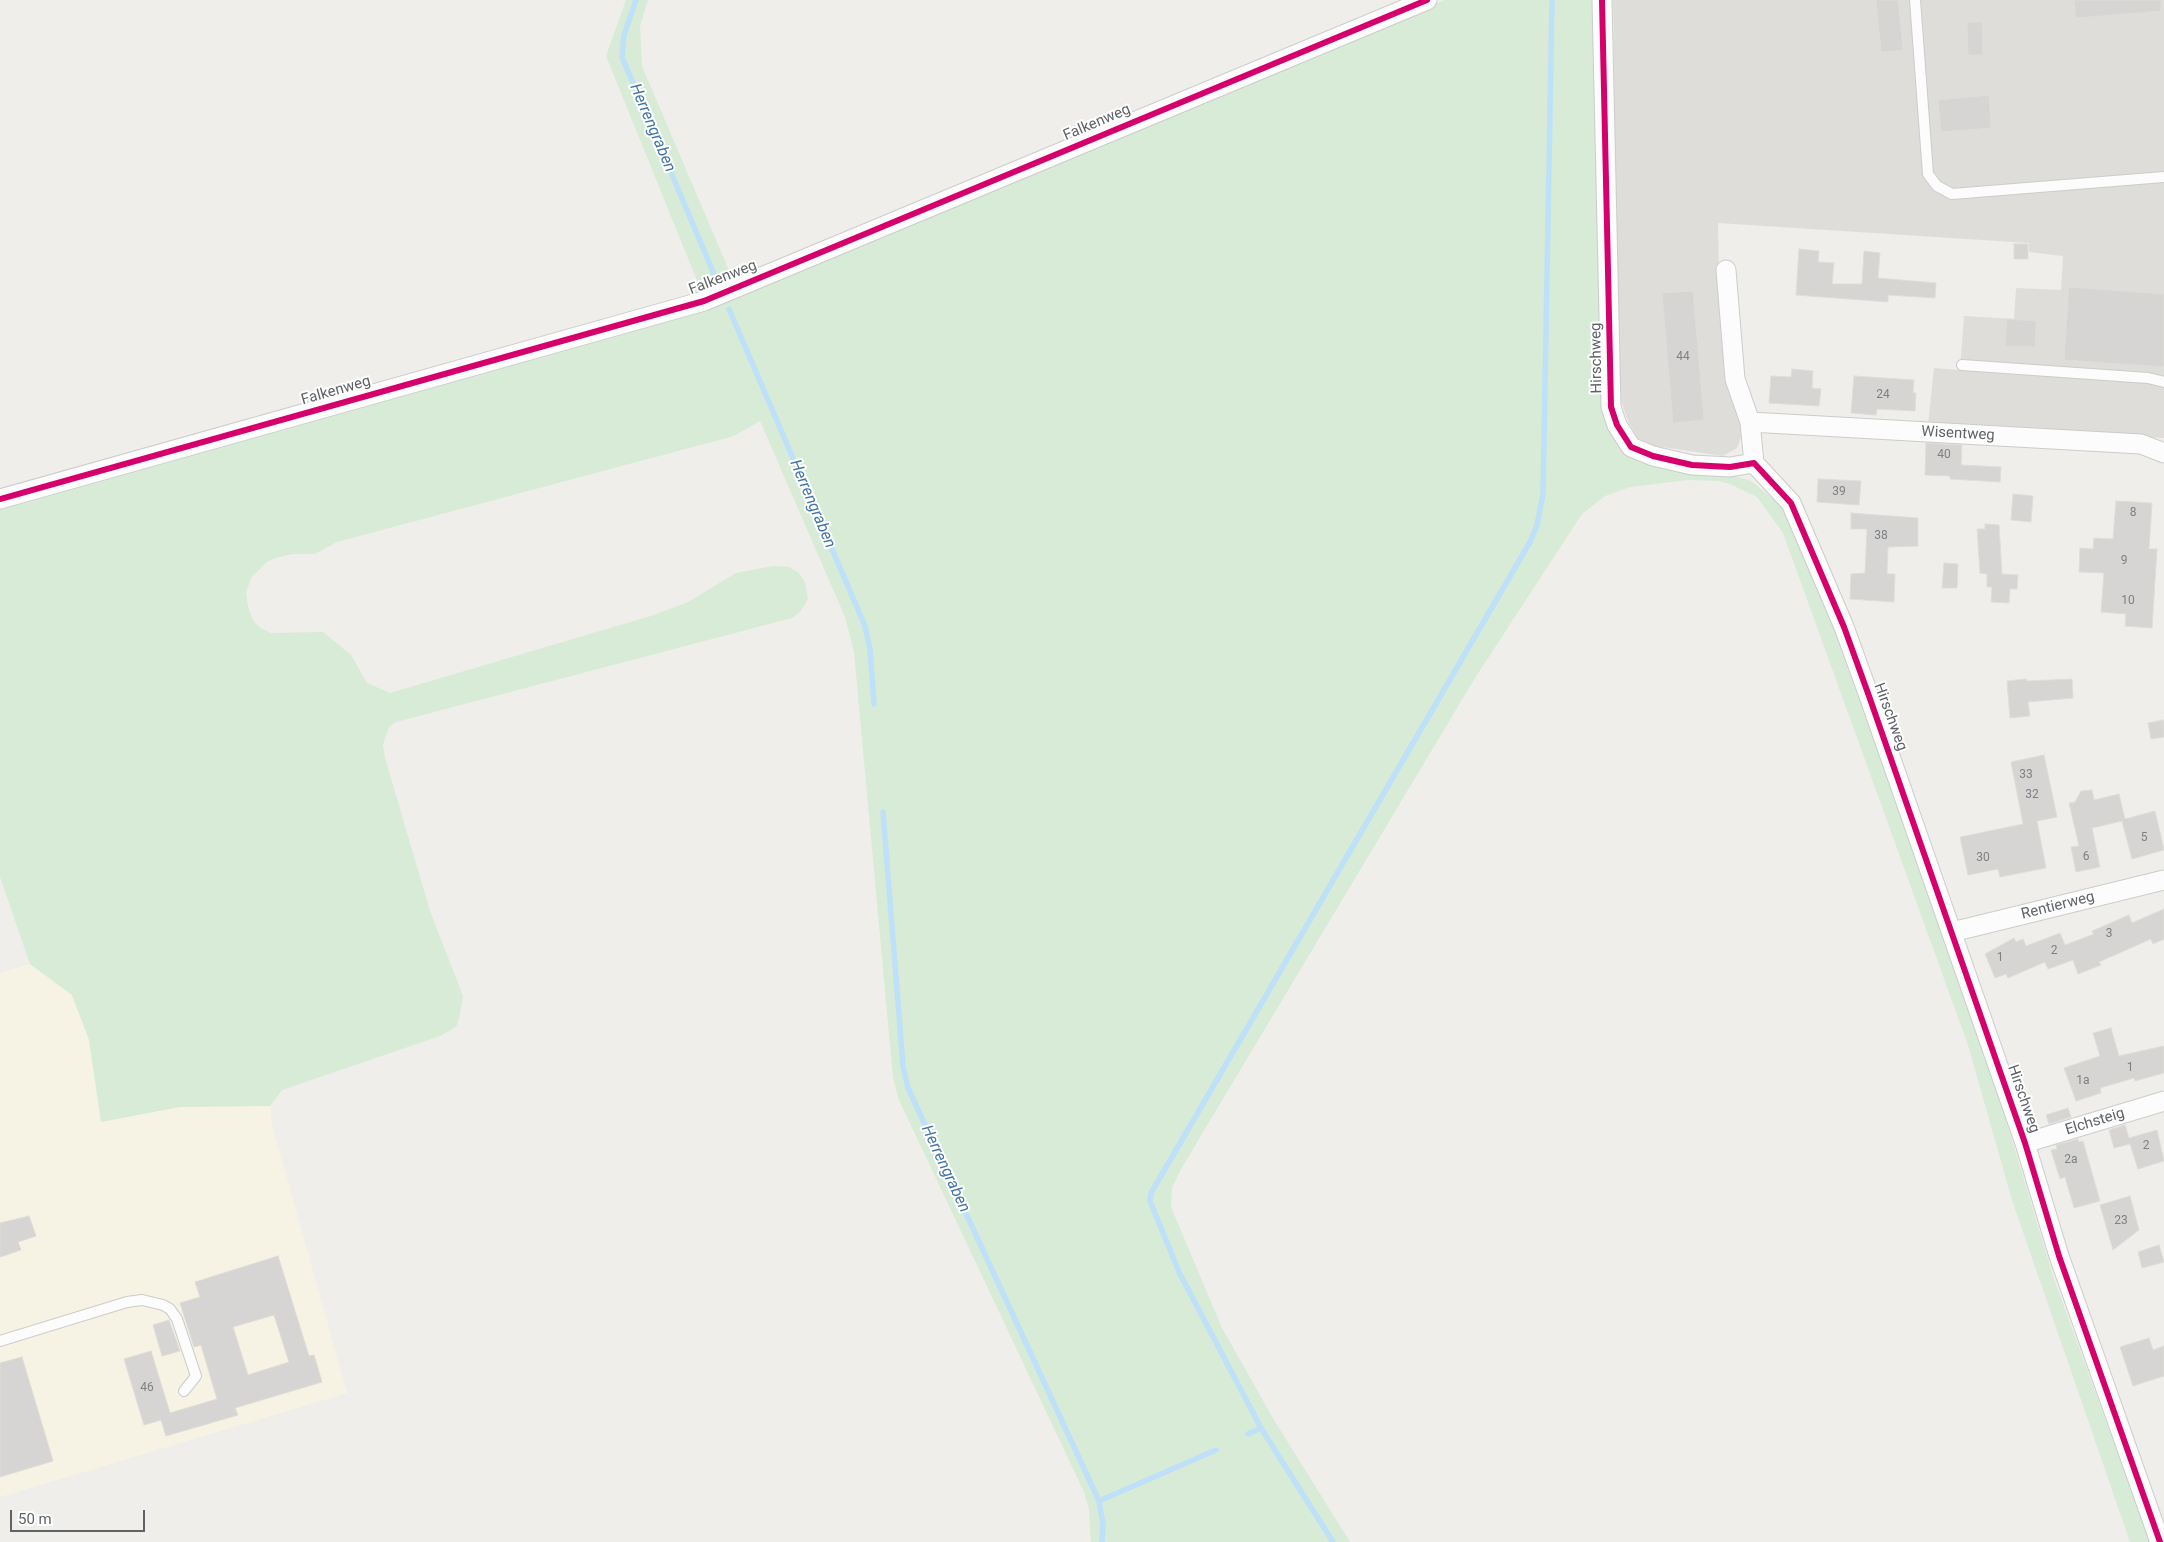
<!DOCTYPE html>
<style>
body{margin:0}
#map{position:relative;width:2164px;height:1542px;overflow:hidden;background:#efeeea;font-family:Roboto,sans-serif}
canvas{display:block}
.scale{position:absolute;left:10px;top:1510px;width:135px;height:22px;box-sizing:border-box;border:2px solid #5f6368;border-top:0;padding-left:6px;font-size:15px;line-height:18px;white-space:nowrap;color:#5f6368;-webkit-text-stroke:4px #fff;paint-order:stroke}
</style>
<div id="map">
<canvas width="2164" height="1542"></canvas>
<div class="scale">50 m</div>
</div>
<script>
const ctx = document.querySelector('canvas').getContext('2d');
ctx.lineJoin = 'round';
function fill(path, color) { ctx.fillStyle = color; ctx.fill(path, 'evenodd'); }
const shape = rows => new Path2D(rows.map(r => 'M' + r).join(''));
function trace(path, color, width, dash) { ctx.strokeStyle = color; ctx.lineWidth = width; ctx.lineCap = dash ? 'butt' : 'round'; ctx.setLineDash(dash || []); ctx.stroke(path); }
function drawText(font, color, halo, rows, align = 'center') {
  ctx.font = font + ' Roboto,sans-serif'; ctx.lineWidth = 4; ctx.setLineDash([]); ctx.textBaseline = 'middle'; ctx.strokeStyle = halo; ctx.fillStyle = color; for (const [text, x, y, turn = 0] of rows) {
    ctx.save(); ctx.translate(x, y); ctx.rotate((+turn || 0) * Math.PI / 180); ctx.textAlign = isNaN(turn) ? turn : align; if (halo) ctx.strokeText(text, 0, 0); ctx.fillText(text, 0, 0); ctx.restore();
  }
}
fill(shape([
 [30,964,72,995,89,1040,101,1122,180,1107,270,1106,271,1121,347,1393,0,1497,0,973]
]), '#f7f3e4');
fill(shape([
 [1613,0,2164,0,2164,438,1928,425,1934,368,1960,370,1964,316,2014,319,2016,288,2061,290,2063,256,2029,252,2029,243,1718,223,1719,282,1743,432,1737,448,1723,456,1655,446,1638,438,1628,421,1619,395]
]), '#dfddda');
fill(shape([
 [626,0,648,0,640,26,642,66,728,268,739,278,691,296,698,283,606,56],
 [1445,0,1595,0,1595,141,1605,410,1611,435,1617,444,1629,455,1725,473,1751,481,1777,502,1793,523,1858,687,1982,1040,2053,1276,2150,1542,2130,1542,2012,1200,1968,1045,1783,533,1757,497,1730,484,1718,481,1688,480,1630,487,1605,496,1582,514,1475,678,1181,1169,1172,1188,1171,1207,1222,1328,1274,1420,1350,1542,1091,1542,1089,1509,1084,1492,899,1100,893,1078,854,652,845,617,760,421,734,436,337,542,315,554,293,554,276,558,267,562,251,578,246,593,248,607,253,620,259,627,271,633,323,632,351,655,367,683,390,693,654,615,688,602,736,573,773,566,789,567,798,572,805,582,808,599,800,612,792,618,396,722,389,727,383,745,385,758,430,911,463,996,459,1019,456,1027,440,1036,282,1090,270,1106,180,1107,101,1122,89,1040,72,995,30,964,0,877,0,507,741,295]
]), '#d8ebd6');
trace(shape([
 [636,0,624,35,622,57,717,281],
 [729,309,865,626,870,649,874,704],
 [883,812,903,1066,908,1088,1099,1501,1103,1524,1102,1542],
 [1248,1434,1261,1428],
 [1099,1501,1216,1450],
 [1333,1542,1261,1428,1179,1272,1150,1201,1151,1193,1530,542,1537,525,1543,494,1552,0]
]), '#bfe0f9', 5.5);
const building = shape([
 [1876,0,1898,0,1903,50,1881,52,1876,0],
 [2074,0,2161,0,2161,11,2076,18,2074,0],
 [1967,22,1982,22,1983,55,1968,55,1967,22],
 [1989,95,1991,128,1941,132,1938,100,1989,95],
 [2014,244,2028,244,2028,259,2014,259,2014,244],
 [1799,249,1819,251,1818,262,1834,263,1832,284,1862,284,1864,251,1880,253,1878,278,1936,283,1935,298,1888,295,1888,302,1796,295,1799,249],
 [2069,287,2164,294,2164,367,2064,360,2069,287],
 [1693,291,1704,420,1673,423,1662,293,1693,291],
 [2007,319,2036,321,2035,347,2005,346,2007,319],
 [1792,369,1813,371,1812,388,1821,389,1819,406,1769,403,1771,376,1791,377,1792,369],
 [1854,376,1914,380,1913,393,1916,393,1915,411,1877,409,1876,415,1851,413,1854,376],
 [1926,443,1962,445,1961,465,2001,467,2000,482,1950,479,1950,476,1925,475,1926,443],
 [1818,479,1861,481,1859,505,1817,502,1818,479],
 [2013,494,2033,496,2031,522,2011,520,2013,494],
 [2116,501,2152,503,2149,549,2157,549,2152,628,2125,626,2126,614,2101,612,2104,573,2079,572,2080,548,2093,549,2094,538,2113,539,2116,501],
 [1851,513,1918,518,1918,546,1888,547,1887,574,1895,574,1894,602,1850,599,1851,574,1865,573,1867,529,1851,529,1851,513],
 [1985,524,1999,525,2002,574,2018,575,2017,589,2010,589,2009,603,1991,602,1992,587,1987,587,1987,574,1980,573,1977,529,1985,529,1985,524],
 [1944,563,1958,564,1957,588,1942,588,1944,563],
 [2026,679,2027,681,2072,679,2073,698,2028,702,2030,716,2010,718,2007,681,2026,679],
 [2164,720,2164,737,2151,739,2148,723,2164,720],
 [2044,755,2057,817,2037,821,2046,868,2000,877,1998,869,1968,875,1960,837,2023,824,2011,762,2044,755],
 [2092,790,2094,800,2119,794,2125,819,2155,811,2164,850,2132,859,2122,821,2092,828,2100,867,2076,872,2071,847,2079,846,2069,803,2075,802,2081,791,2092,790],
 [2164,909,2164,939,2153,944,2151,939,2099,962,2101,965,2078,974,2073,960,2048,969,2045,962,2008,978,2006,974,1995,978,1985,954,2014,938,2016,942,2023,939,2026,946,2060,933,2065,945,2094,934,2092,931,2129,915,2132,923,2164,909],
 [2111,1028,2119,1056,2164,1046,2164,1073,2135,1081,2134,1078,2100,1088,2101,1093,2076,1101,2064,1068,2100,1056,2093,1033,2111,1028],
 [2068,1108,2071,1117,2049,1124,2046,1115,2068,1108],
 [2125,1125,2129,1138,2157,1130,2164,1161,2138,1169,2130,1144,2114,1148,2109,1130,2125,1125],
 [2078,1139,2079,1142,2083,1141,2100,1201,2074,1208,2065,1177,2060,1179,2051,1150,2057,1149,2056,1145,2078,1139],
 [2130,1196,2139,1230,2113,1250,2100,1205,2130,1196],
 [29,1216,36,1236,18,1242,21,1250,0,1257,0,1223,29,1216],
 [2159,1245,2164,1262,2142,1268,2138,1252,2159,1245],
 [278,1256,309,1356,314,1355,322,1382,235,1408,238,1415,166,1436,161,1420,144,1425,124,1359,151,1351,170,1413,217,1399,201,1345,194,1347,180,1303,200,1297,195,1282,278,1256],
 [274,1315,289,1362,248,1375,233,1327,274,1315],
 [169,1320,180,1351,162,1356,153,1325,169,1320],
 [2149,1338,2153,1350,2164,1346,2164,1376,2133,1386,2120,1347,2149,1338],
 [22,1357,53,1461,0,1477,0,1363,22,1357]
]);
fill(building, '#d6d5d3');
trace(building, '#deddd9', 1);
const lane = shape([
 [1915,0,1928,174,1937,186,1952,194,2164,177],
 [1962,365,2148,378,2164,382],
 [0,1341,127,1302,142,1300,163,1305,170,1309,177,1319,196,1376,184,1391]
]);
const street = shape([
 [1602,0,1611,407,1617,425,1631,447,1653,456,1692,465,1730,467,1754,463,1791,503,1844,627,1869,696,2025,1143,2059,1256,2160,1542],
 [1726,270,1735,379,1750,422,1754,463],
 [1750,422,2141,444,2164,453],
 [0,499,704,301,1427,0],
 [1952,932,2164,880],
 [2025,1143,2164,1101]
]);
trace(lane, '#cbcccc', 12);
trace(street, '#cbcccc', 21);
trace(lane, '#fdfcfc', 10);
trace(street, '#fdfcfc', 19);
trace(shape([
 [1602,0,1611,407,1617,425,1631,447,1653,456,1692,465,1730,467,1754,463,1791,503,1844,627,1869,696,2025,1143,2059,1256,2160,1542],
 [0,499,704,301,1427,0]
]), '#d6006c', 6);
drawText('12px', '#7e8184', null, [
 ["44",1683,357],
 ["24",1883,395],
 ["40",1944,455],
 ["39",1839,492],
 ["8",2133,513],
 ["38",1881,536],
 ["9",2124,561],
 ["10",2128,601],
 ["33",2026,775],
 ["32",2032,795],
 ["5",2144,838],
 ["6",2086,857],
 ["30",1983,858],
 ["3",2109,934],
 ["2",2054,951],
 ["1",2000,958],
 ["1",2130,1068],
 ["1a",2083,1081],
 ["2",2146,1146],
 ["2a",2071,1160],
 ["23",2121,1221],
 ["46",147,1388]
]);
drawText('15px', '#5f6368', '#fff', [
 ["Falkenweg",1097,123,-23],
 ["Falkenweg",723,278,-21],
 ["Hirschweg",1597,358,-91],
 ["Falkenweg",336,391,-16],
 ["Wisentweg",1958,434,3],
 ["Hirschweg",1890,717,70],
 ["Rentierweg",2058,906,-14],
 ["Hirschweg",2023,1099,71],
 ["Elchsteig",2095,1122,-17]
]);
drawText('italic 16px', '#4174aa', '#fff', [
 ["Herrengraben",652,128,67],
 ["Herrengraben",812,504,67],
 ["Herrengraben",945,1169,65]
]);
</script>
